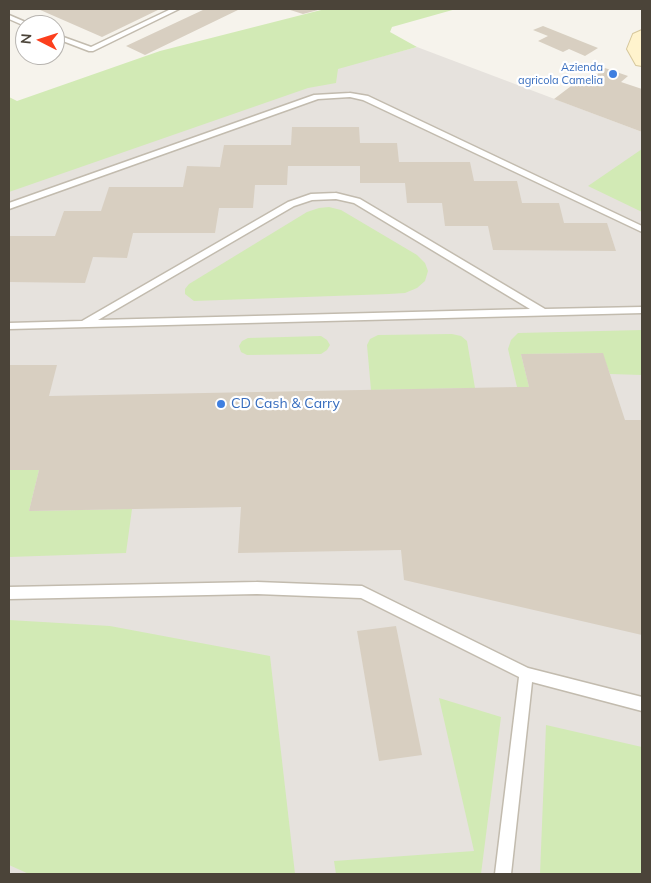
<!DOCTYPE html>
<style>
body{margin:0}
#map{position:relative;width:651px;height:883px;overflow:hidden;background:#f6f3ec;font-family:Mulish,sans-serif}
canvas{display:block}
.frame{position:absolute;inset:0;border:10px solid #4b4439;pointer-events:none}
.north{position:absolute;left:15px;top:15px;width:50px;height:50px;box-sizing:border-box;background:#fff;border:1px solid #b7b4b0;border-radius:50%;rotate:275deg;font-size:14px;font-weight:700;line-height:20px;text-align:center;color:#4b4439}
.north::after{content:'';display:block;margin:auto;width:18px;height:22px;background:#fc3f1d;clip-path:polygon(50% 0,100% 100%,50% 72%,0 100%)}
</style>
<div id="map">
<canvas width="651" height="883"></canvas>
<div class="frame"></div>
<div class="north">N</div>
</div>
<script>
const ctx = document.querySelector('canvas').getContext('2d');
ctx.lineJoin = 'round';
function fill(path, color) { ctx.fillStyle = color; ctx.fill(path, 'evenodd'); }
const shape = rows => new Path2D(rows.map(r => 'M' + r).join(''));
function trace(path, color, width, dash) { ctx.strokeStyle = color; ctx.lineWidth = width; ctx.lineCap = dash ? 'butt' : 'round'; ctx.setLineDash(dash || []); ctx.stroke(path); }
function drawText(font, color, halo, rows, align = 'center') {
  ctx.font = font + ' Mulish,sans-serif'; ctx.lineWidth = 4.5; ctx.setLineDash([]); ctx.textBaseline = 'middle'; ctx.strokeStyle = halo; ctx.fillStyle = color; for (const [text, x, y, turn = 0] of rows) {
    ctx.save(); ctx.translate(x, y); ctx.rotate((+turn || 0) * Math.PI / 180); ctx.textAlign = isNaN(turn) ? turn : align; if (halo) ctx.strokeText(text, 0, 0); ctx.fillText(text, 0, 0); ctx.restore();
  }
}
fill(shape([
 [417,47,642,132,642,874,9,874,9,168,155,117]
]), '#e6e2dd');
fill(shape([
 [325,9,456,9,392,27,390,32,417,47,338,69,336,83,308,88,9,192,9,97,17,101,160,51],
 [642,149,642,212,588,186],
 [329,207,341,210,417,255,425,263,428,271,425,281,417,288,405,293,389,294,194,301,185,294,185,289,189,284,307,212,319,208],
 [642,330,642,375,610,374,602,353,521,354,529,387,517,387,508,349,511,340,518,333],
 [452,334,461,336,467,341,475,388,371,390,367,345,370,339,378,335],
 [321,336,327,340,330,345,327,350,321,354,247,355,241,352,239,346,242,341,248,338],
 [9,470,39,470,29,511,132,509,126,553,9,557],
 [9,620,110,626,270,656,295,874,29,874,9,865],
 [439,698,501,717,481,874,336,874,334,861,474,851],
 [546,725,642,747,642,874,540,874]
]), '#d2eab5');
fill(shape([
 [38,9,160,9,102,37],
 [205,9,240,9,145,55,126,46],
 [287,9,322,9,303,14],
 [543,26,598,48,585,56,569,49,563,52,538,41,548,36,533,30],
 [605,68,628,76,621,82,642,89,642,132,554,99,579,80,596,86,603,80,594,77],
 [292,127,359,127,360,143,397,143,399,162,470,162,474,181,517,181,522,203,559,203,564,223,607,223,616,251,493,250,488,226,445,226,442,203,407,203,405,183,360,183,360,166,288,166,287,185,255,185,253,208,219,208,215,233,133,233,127,258,93,257,85,283,9,282,9,236,55,236,64,211,101,211,109,187,183,187,187,166,220,167,224,145,291,145],
 [603,353,625,420,642,420,642,635,404,580,401,550,238,553,241,507,29,511,39,470,9,470,9,365,57,365,49,396,517,387,529,387,521,354],
 [396,626,422,755,379,761,357,631]
]), '#d8cfc1');
const lane = shape([
 [171,9,179,9,93,51,89,51,55,38,55,34,91,47,171,9],
 [9,15,30,24,31,25,25,26,9,19,9,15],
 [350,93,368,96,642,226,642,232,363,100,350,97,318,99,9,209,9,203,314,95,350,93],
 [336,193,360,199,545,309,642,307,642,313,9,329,9,323,82,321,288,202,311,194,336,193],
 [336,199,354,203,530,309,98,320,294,206,312,200,336,199],
 [257,582,362,586,528,668,642,697,642,711,532,682,511,874,495,874,519,677,361,598,257,594,9,599,9,587,257,582]
]);
const secondary = shape([
 [642,30,642,66,636,65,627,49,633,34,642,30]
]);
trace(lane, '#c2bbae', 3);
trace(secondary, '#d6c79b', 2);
fill(lane, '#fff');
fill(secondary, '#fff3cd');
for (const [x, y, r, color] of [
 [613,74,5,"#3f7fe0"],
 [221,404,5,"#3f7fe0"]
]) { const dot = new Path2D(); dot.arc(x, y, r, 0, 2 * Math.PI); ctx.fillStyle = color; ctx.fill(dot); trace(dot, '#fff', 2); }
drawText('11px', '#366cbe', '#fff', [
 ["Azienda",603,68],
 ["agricola Camelia",603,81]
], 'right');
drawText('14px', '#366cbe', '#fff', [
 ["CD Cash & Carry",231,404]
], 'left');
</script>
